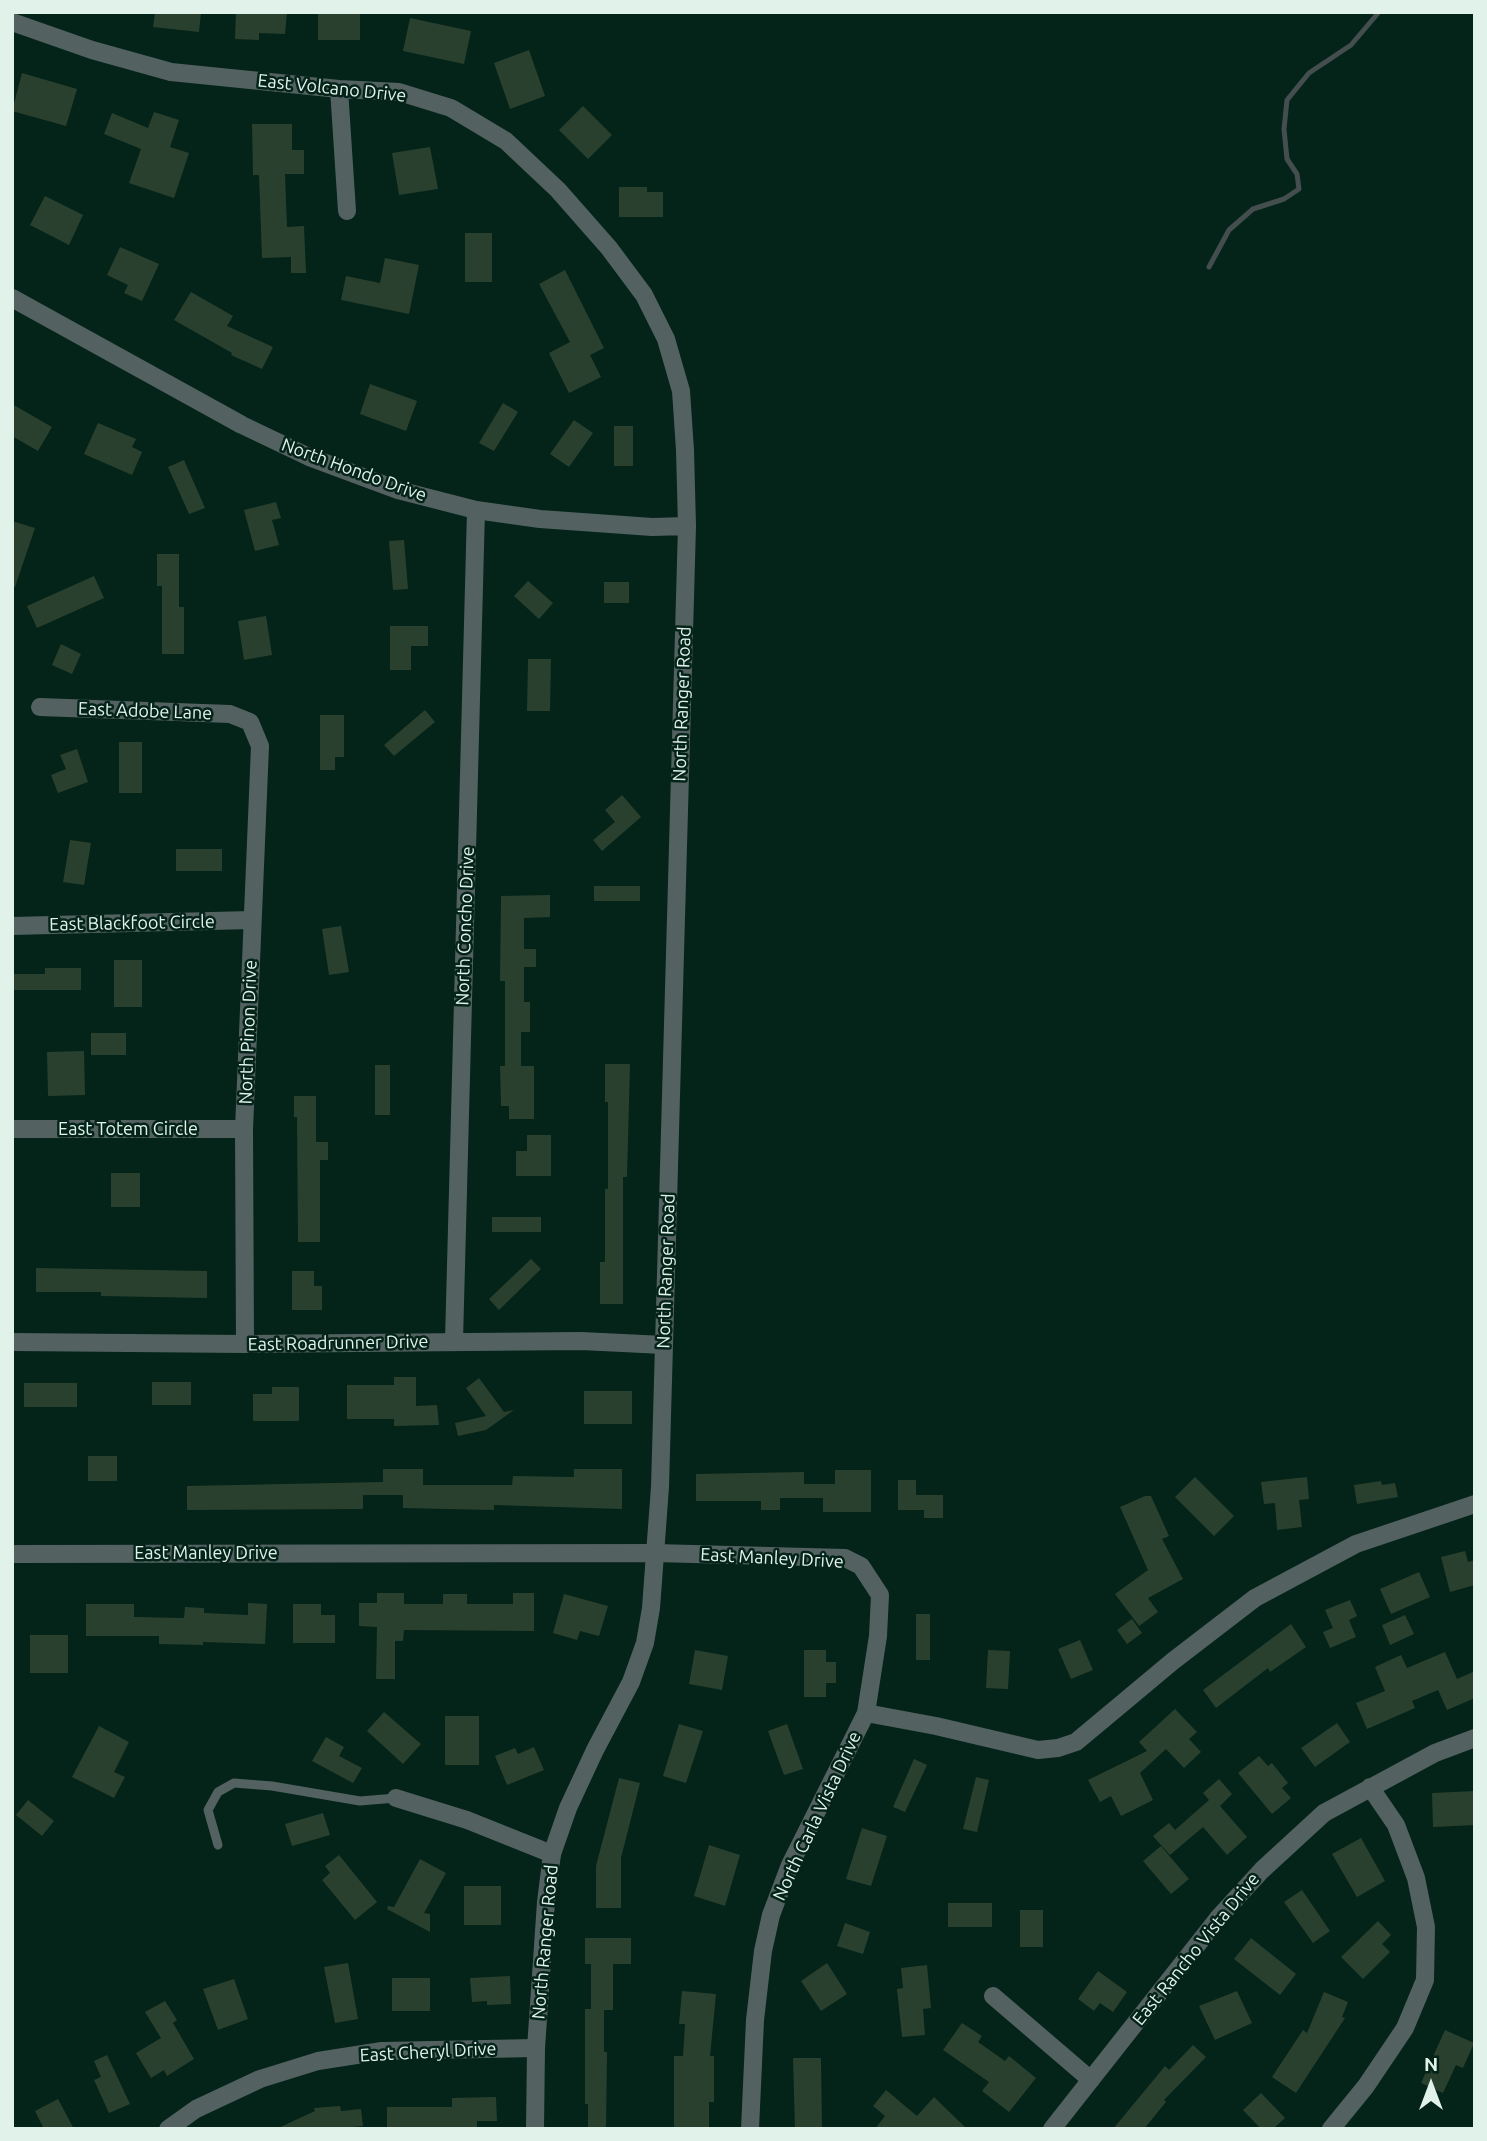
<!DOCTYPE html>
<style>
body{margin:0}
#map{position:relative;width:1487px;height:2141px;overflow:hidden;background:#042319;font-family:Ubuntu,sans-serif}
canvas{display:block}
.frame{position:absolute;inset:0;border:14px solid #e1f2eb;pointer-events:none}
.north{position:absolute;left:1396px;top:2050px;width:70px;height:70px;-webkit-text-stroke:5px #042319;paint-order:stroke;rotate:0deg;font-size:19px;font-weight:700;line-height:28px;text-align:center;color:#e1f2eb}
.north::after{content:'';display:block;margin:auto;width:24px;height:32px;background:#e1f2eb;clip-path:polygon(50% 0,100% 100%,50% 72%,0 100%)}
</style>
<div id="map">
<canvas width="1487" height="2141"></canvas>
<div class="frame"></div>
<div class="north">N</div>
</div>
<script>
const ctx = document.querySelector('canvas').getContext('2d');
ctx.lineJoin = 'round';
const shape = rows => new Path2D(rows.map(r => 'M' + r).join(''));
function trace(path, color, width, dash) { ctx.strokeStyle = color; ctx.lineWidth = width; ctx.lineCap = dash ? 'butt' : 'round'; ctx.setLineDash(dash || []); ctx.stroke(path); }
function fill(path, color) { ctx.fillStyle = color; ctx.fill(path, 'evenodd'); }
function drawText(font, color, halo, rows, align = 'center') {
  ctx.font = font + ' Ubuntu,sans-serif'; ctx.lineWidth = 5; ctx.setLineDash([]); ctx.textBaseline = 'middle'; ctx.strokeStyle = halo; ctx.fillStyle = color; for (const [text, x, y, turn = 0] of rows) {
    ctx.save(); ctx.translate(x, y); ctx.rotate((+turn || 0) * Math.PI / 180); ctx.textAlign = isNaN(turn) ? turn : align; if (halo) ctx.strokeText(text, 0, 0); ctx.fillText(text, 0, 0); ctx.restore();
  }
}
trace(shape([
 [1209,267,1229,230,1253,209,1284,199,1299,189,1297,174,1287,159,1284,129,1287,100,1309,73,1351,45,1379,12]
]), '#444e4e', 5);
fill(shape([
 [155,12,201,12,199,32,153,27],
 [236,12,287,12,285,34,259,33,259,40,235,39],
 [318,12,360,12,360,40,318,40],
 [410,18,471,31,464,64,403,51],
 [529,50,545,96,510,109,494,63],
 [22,73,77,89,66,126,12,111],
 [583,106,612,135,588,159,559,130],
 [154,112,179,120,170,147,189,153,174,198,129,183,141,149,104,134,112,113,148,128],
 [252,124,292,124,292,150,304,150,304,174,285,174,287,227,304,226,306,273,291,273,291,257,262,258,259,175,253,175],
 [430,147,438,189,399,195,392,153],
 [619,187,647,187,647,192,663,192,663,217,619,217],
 [45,196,83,215,69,245,30,225],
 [465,233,492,233,492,282,465,282],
 [120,247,159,264,142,301,124,293,128,285,107,275],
 [385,258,419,265,409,314,341,300,346,276,380,283],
 [565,270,604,348,590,355,601,377,569,393,549,353,570,342,539,284],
 [191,292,233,316,227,326,273,347,262,369,231,355,232,353,174,320],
 [370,384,417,401,406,431,360,414],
 [503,403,518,412,494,451,479,443],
 [12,404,52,427,38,451,12,436],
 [574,420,593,433,569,467,550,454],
 [98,423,136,439,132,447,142,452,132,475,84,454],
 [614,426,633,426,633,466,614,466],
 [184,460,205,508,189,514,168,467],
 [276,502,281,518,272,520,279,545,255,551,244,510],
 [12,521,35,528,15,587,12,587],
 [404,540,408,589,393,590,389,541],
 [157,554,179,554,179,607,184,607,184,654,162,654,162,586,157,586],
 [94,576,104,598,37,628,27,606],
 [528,581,553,603,539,619,514,596],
 [604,582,629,582,629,603,604,603],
 [266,616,272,655,244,660,238,621],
 [390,626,428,626,428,646,411,646,411,670,390,670],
 [61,644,81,654,72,674,52,665],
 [528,659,551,659,550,711,527,711],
 [425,710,435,722,394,756,384,745],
 [320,715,344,715,344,757,335,757,335,770,320,770],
 [119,742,142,742,142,793,119,793],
 [77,749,88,782,58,793,51,775,66,769,60,755],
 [622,795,641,817,602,851,593,840,615,822,605,810],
 [70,840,91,843,84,885,63,882],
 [176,849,222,849,222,871,176,871],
 [594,886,640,886,640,901,594,901],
 [550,895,550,917,524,918,524,949,536,949,536,967,524,967,524,1002,530,1002,530,1032,521,1032,521,1066,534,1066,534,1119,509,1119,509,1106,501,1106,500,1066,505,1066,505,981,500,981,501,896],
 [341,926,349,972,329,975,322,929],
 [114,960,142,960,142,1007,114,1007],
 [45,968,81,968,81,990,12,990,12,974,45,974],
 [91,1033,126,1033,126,1055,91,1055],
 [84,1051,85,1095,48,1096,47,1052],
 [605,1064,630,1064,627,1177,623,1177,623,1304,600,1304,600,1262,605,1262,605,1189,608,1189,608,1102,605,1102],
 [375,1065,390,1065,390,1115,375,1115],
 [294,1096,316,1096,316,1142,328,1142,328,1160,320,1160,320,1242,298,1242,297,1117,294,1117],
 [527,1135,551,1135,551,1176,516,1176,516,1151,527,1151],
 [111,1173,140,1173,140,1207,111,1207],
 [492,1217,541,1217,541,1232,492,1232],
 [531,1259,541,1269,499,1310,489,1299],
 [36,1268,207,1271,207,1298,101,1296,101,1292,36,1292],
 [292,1271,314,1271,314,1286,322,1286,322,1310,292,1310],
 [394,1377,416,1377,416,1406,437,1405,439,1425,394,1426,394,1419,347,1419,347,1385,394,1385],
 [479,1378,504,1412,514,1410,486,1430,458,1436,455,1423,486,1416,466,1388],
 [152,1382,191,1382,191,1405,152,1405],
 [24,1383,77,1383,77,1407,24,1407],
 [272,1387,299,1387,299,1421,253,1421,253,1394,272,1394],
 [584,1391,632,1391,632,1424,584,1424],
 [88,1456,117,1456,117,1481,88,1481],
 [383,1469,423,1469,423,1485,512,1485,513,1476,574,1477,574,1469,622,1469,622,1509,494,1505,494,1510,403,1508,403,1495,363,1495,363,1509,187,1510,187,1486,383,1482],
 [835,1470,871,1470,871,1512,823,1512,823,1498,780,1498,780,1510,761,1510,761,1501,696,1501,696,1474,804,1472,804,1484,835,1484],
 [1195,1477,1234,1516,1214,1536,1175,1497],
 [1307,1477,1309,1499,1299,1500,1302,1527,1277,1530,1275,1503,1264,1504,1261,1482],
 [898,1480,916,1480,916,1495,943,1495,943,1518,924,1518,924,1510,898,1510],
 [1381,1481,1382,1485,1395,1483,1398,1497,1357,1504,1354,1485],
 [1145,1496,1151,1496,1169,1536,1162,1539,1183,1579,1148,1598,1158,1612,1139,1626,1115,1594,1148,1570,1120,1507],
 [1465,1551,1468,1562,1475,1560,1475,1585,1450,1592,1441,1557],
 [1419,1572,1430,1597,1391,1614,1380,1589],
 [377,1593,404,1593,404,1604,443,1604,443,1594,467,1594,467,1604,513,1604,513,1593,534,1593,534,1631,404,1630,403,1641,395,1641,395,1679,376,1679,377,1627,359,1626,359,1603,377,1603],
 [564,1594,608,1606,599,1636,580,1631,577,1640,553,1633],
 [1350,1600,1357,1616,1349,1620,1356,1637,1330,1648,1323,1632,1333,1628,1325,1610],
 [248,1603,267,1604,265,1644,203,1642,203,1645,159,1644,159,1636,86,1636,86,1604,134,1604,134,1617,184,1618,185,1607,204,1608,204,1613,248,1615],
 [293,1604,321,1604,321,1615,335,1615,335,1643,293,1643],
 [916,1614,930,1614,930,1660,916,1660],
 [1405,1615,1414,1634,1390,1645,1382,1625],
 [1132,1619,1142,1633,1127,1644,1117,1630],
 [1291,1624,1306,1647,1270,1672,1268,1668,1216,1708,1203,1690],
 [30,1635,68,1635,68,1673,30,1673],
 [1080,1640,1093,1670,1071,1679,1058,1649],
 [695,1650,728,1656,722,1690,689,1684],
 [804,1650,826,1650,826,1662,836,1662,836,1683,826,1683,826,1697,804,1697],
 [988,1650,1010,1651,1008,1689,986,1688],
 [1445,1652,1457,1679,1475,1671,1475,1698,1447,1710,1438,1690,1412,1701,1415,1708,1367,1729,1356,1703,1385,1691,1375,1667,1401,1655,1407,1668],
 [1175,1709,1197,1732,1189,1739,1201,1752,1184,1768,1166,1749,1140,1773,1153,1800,1121,1816,1111,1796,1100,1802,1088,1780,1147,1751,1139,1742],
 [384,1712,421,1744,403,1764,367,1731],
 [445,1716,479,1716,479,1765,445,1765],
 [1337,1723,1350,1742,1315,1767,1301,1748],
 [679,1724,703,1731,686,1783,663,1776],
 [787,1724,803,1769,784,1775,768,1731],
 [99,1726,129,1742,114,1772,125,1777,114,1798,72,1777],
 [326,1737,344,1747,339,1756,362,1768,353,1783,312,1761],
 [534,1747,544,1770,507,1785,495,1756,515,1748,518,1754],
 [1259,1756,1268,1766,1272,1763,1288,1783,1282,1788,1291,1798,1272,1814,1238,1773],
 [914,1759,927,1765,905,1812,893,1807],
 [976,1777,989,1780,977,1832,963,1829],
 [619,1778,640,1783,621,1858,621,1908,596,1908,596,1866],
 [1219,1779,1232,1794,1220,1806,1247,1837,1227,1855,1203,1827,1170,1855,1153,1836,1169,1823,1175,1830,1209,1800,1203,1793],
 [1475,1791,1475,1825,1433,1827,1432,1793],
 [28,1800,54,1821,42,1836,16,1815],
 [323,1813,330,1835,292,1846,285,1824],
 [862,1828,887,1836,871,1886,846,1879],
 [1361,1838,1385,1881,1357,1897,1332,1854],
 [709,1845,740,1855,725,1906,694,1896],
 [1161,1846,1189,1879,1171,1894,1143,1861],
 [339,1855,377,1902,355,1920,322,1880,330,1873,325,1866],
 [420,1859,446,1873,424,1913,430,1914,430,1932,387,1909,388,1906,394,1907],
 [464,1886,501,1886,501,1925,464,1925],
 [1302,1890,1330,1931,1313,1943,1284,1902],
 [948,1903,992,1903,992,1927,948,1927],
 [1020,1910,1043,1910,1043,1947,1020,1947],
 [1378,1921,1391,1935,1382,1944,1390,1952,1363,1979,1341,1957],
 [845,1923,870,1932,863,1954,837,1946],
 [585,1938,631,1938,631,1964,613,1964,613,2010,604,2010,604,2052,607,2052,606,2129,588,2129,588,2104,585,2104,585,2009,591,2009,591,1964,585,1964],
 [1251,1938,1296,1974,1280,1995,1234,1959],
 [348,1963,358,2019,335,2023,324,1967],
 [827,1963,847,1994,821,2011,801,1981],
 [927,1965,931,2008,923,2009,925,2035,902,2037,897,1989,903,1988,901,1968],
 [1098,1971,1127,1992,1113,2012,1100,2003,1094,2011,1078,1999],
 [510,1976,511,2004,487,2005,487,2001,472,2002,470,1978],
 [392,1978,430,1978,430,2011,392,2011],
 [234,1979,248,2019,218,2030,203,1989],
 [682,1991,716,1994,710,2056,714,2056,714,2102,709,2102,709,2129,674,2129,674,2056,683,2056,685,2024,679,2024],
 [1237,1991,1252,2023,1215,2040,1199,2006],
 [1324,1992,1348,2002,1342,2017,1345,2018,1296,2093,1272,2077,1303,2030,1307,2033],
 [165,2001,177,2020,173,2023,194,2059,167,2076,164,2070,151,2078,136,2053,161,2038,145,2012],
 [962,2023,982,2036,978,2042,1005,2061,1009,2056,1036,2078,1009,2112,982,2091,989,2082,943,2050],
 [1445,2030,1474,2043,1463,2068,1456,2065,1443,2093,1421,2083],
 [1193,2045,1206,2057,1164,2100,1166,2102,1144,2129,1113,2129,1165,2066,1169,2070],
 [107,2055,130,2104,109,2113,94,2080,101,2077,94,2061],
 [793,2058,821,2058,822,2129,795,2129],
 [886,2090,917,2116,934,2097,967,2129,875,2129,885,2116,873,2106],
 [1261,2093,1285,2118,1273,2129,1261,2129,1243,2110],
 [496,2097,497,2121,477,2121,477,2129,387,2129,387,2107,452,2107,452,2098],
 [58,2099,74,2129,44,2129,35,2111],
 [340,2106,341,2111,361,2109,363,2126,329,2129,276,2129,315,2111,314,2108]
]), '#2a402e');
trace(shape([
 [218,1845,208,1810,218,1792,234,1783,272,1786,360,1801,396,1798]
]), '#536260', 9);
trace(shape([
 [12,22,92,50,171,72,339,89,399,92,451,108,506,141,558,190,609,248,644,295,666,339,681,391,685,450,687,526],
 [339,89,347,211],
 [40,707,230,714,250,722,260,746,244,1129,245,1344],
 [12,926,251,920],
 [12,1129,244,1129],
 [454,1341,476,510],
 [12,1342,245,1344,581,1341,664,1345],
 [12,1554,655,1553,845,1558,861,1566,880,1595,878,1636,866,1713,790,1865,771,1915,763,1951,755,2020,750,2129],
 [866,1713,936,1726,1038,1750,1058,1748,1076,1742,1173,1661,1255,1598,1356,1544,1475,1504],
 [396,1798,467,1820,552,1854],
 [993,1996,1091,2080],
 [168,2129,196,2109,260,2079,318,2061,382,2051,536,2048],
 [1052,2129,1219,1917,1262,1870,1324,1813,1435,1753,1475,1738],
 [1331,2129,1366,2086,1405,2028,1425,1980,1426,1927,1416,1878,1396,1825,1370,1787]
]), '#536260', 18);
trace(shape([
 [12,298,242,425,309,457,398,490,476,510,540,519,652,527,687,526,660,1487,651,1608,645,1643,631,1682,595,1750,568,1808,552,1854,546,1902,536,2048,535,2129]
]), '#536260', 18);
drawText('18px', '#e1f2eb', '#042319', [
 ["East Volcano Drive",332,88,6],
 ["North Hondo Drive",354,470,20],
 ["North Ranger Road",682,704,-88],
 ["East Adobe Lane",145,711,2],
 ["East Blackfoot Circle",132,923,-1],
 ["North Concho Drive",465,926,-88],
 ["North Pinon Drive",248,1032,-88],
 ["East Totem Circle",128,1129],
 ["North Ranger Road",666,1271,-88],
 ["East Roadrunner Drive",338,1343,-1],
 ["East Manley Drive",206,1553],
 ["East Manley Drive",772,1558,3],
 ["North Carla Vista Drive",817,1816,-65],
 ["North Ranger Road",545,1942,-85],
 ["East Rancho Vista Drive",1196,1949,-51],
 ["East Cheryl Drive",428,2052,-3]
]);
</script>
